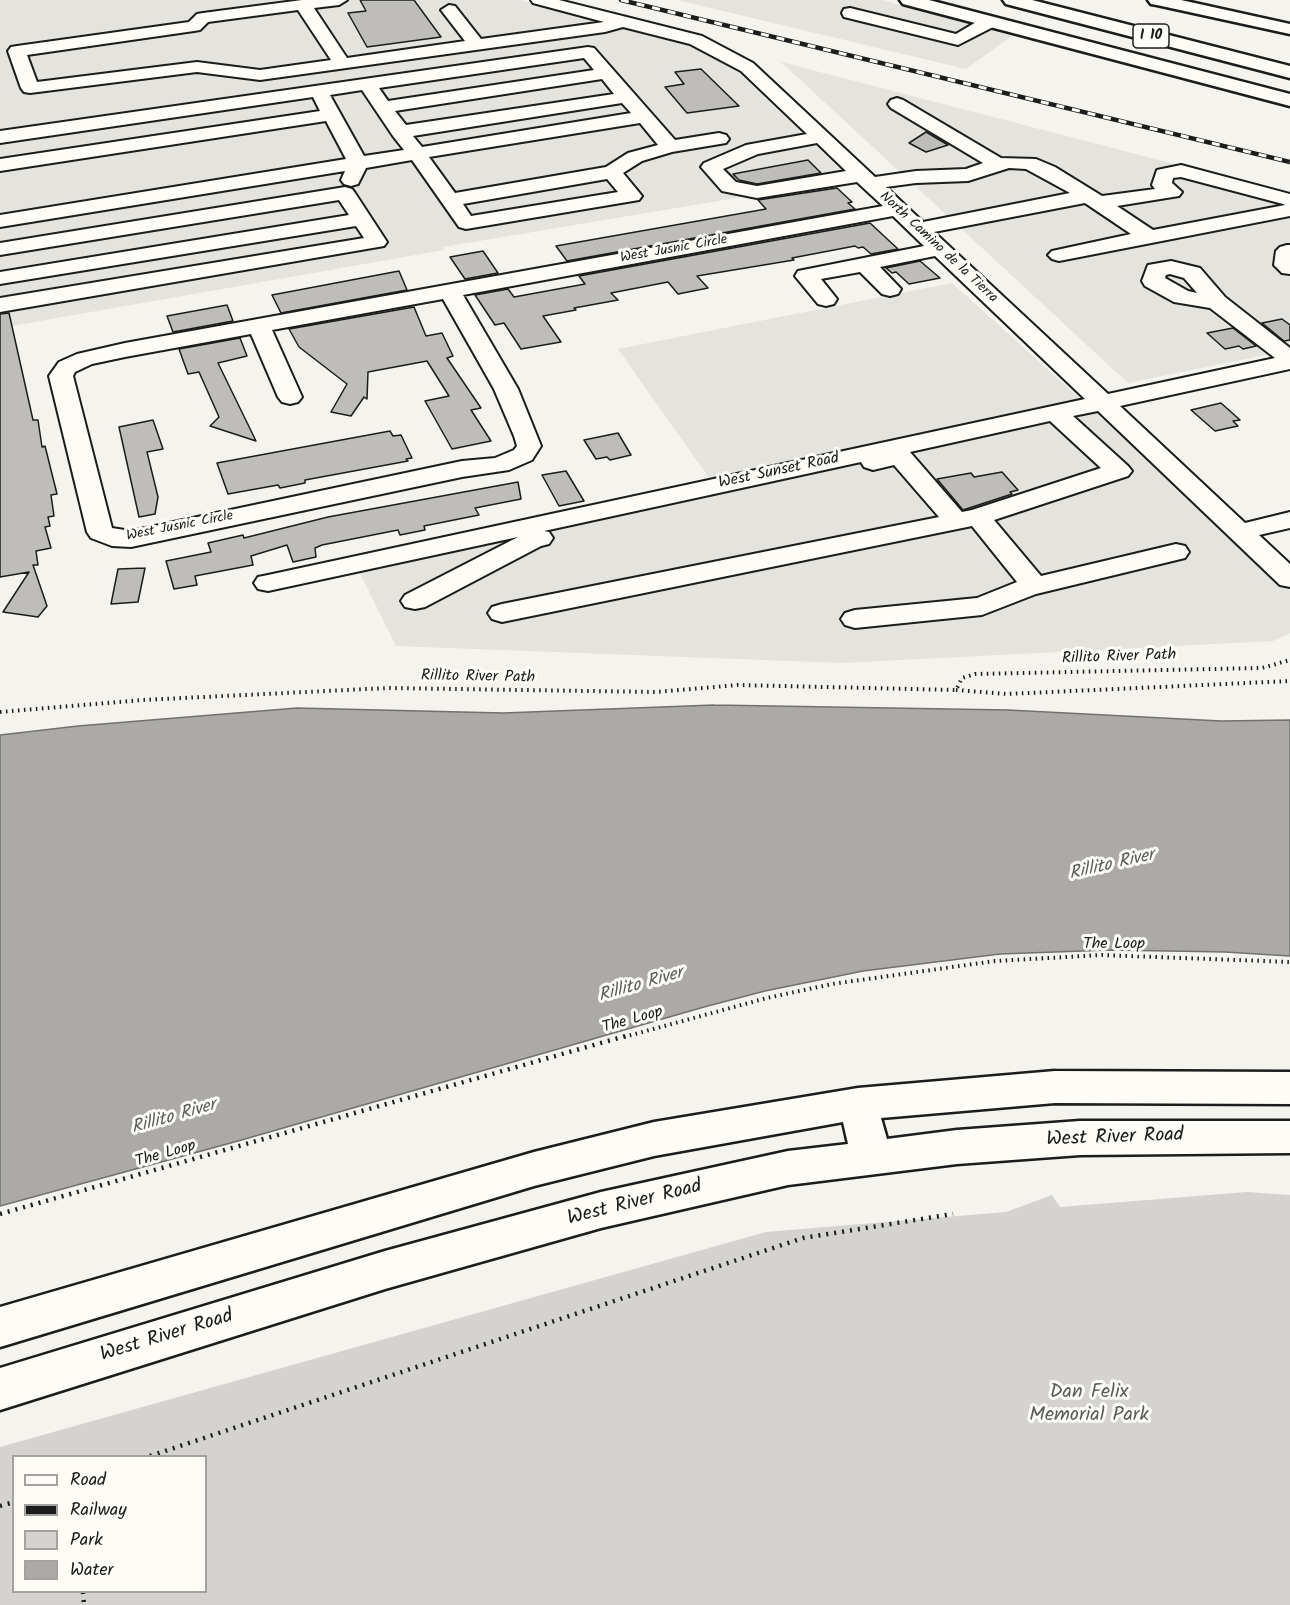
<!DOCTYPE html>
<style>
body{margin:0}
#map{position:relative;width:1290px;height:1605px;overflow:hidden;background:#f4f3ee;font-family:Kalam,sans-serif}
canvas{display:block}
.legend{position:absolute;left:12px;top:1455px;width:195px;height:138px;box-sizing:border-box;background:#fdfcf7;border:2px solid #a3a29f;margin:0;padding:8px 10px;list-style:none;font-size:18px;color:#1c1c1c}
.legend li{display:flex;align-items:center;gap:12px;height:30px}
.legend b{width:30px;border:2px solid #a3a29f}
</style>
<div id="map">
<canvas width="1290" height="1605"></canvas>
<ul class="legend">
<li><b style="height:8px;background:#fdfcf7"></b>Road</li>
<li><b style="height:8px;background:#1c1c1c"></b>Railway</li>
<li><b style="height:16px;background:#d4d3cf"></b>Park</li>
<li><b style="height:16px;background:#abaaa6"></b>Water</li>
</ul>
</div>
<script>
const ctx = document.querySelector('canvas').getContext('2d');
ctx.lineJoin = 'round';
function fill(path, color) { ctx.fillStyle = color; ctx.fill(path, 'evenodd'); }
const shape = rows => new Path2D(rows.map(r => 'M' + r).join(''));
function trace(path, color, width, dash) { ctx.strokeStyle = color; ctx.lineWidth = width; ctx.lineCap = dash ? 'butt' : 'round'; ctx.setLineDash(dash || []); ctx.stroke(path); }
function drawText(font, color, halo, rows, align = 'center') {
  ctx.font = font + ' Kalam,sans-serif'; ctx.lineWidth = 6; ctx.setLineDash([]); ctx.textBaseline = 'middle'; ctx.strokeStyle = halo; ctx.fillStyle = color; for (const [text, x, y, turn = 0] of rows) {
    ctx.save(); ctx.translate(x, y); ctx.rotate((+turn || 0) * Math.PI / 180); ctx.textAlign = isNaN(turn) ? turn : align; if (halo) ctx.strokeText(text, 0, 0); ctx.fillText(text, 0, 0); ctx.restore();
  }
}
fill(shape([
 [0,0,521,0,637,29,697,47,736,70,850,179,443,247,444,250,0,328],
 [677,0,882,0,1012,36,966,69],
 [781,62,1290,194,1290,350,1128,383],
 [952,283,1290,588,1290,633,1273,641,842,663,396,646,358,569,717,489,618,349]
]), '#e4e3de');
fill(shape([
 [1247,1192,1290,1195,1290,1605,0,1605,0,1447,766,1232,1006,1212,1052,1195,1060,1207],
 [14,1456,206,1456,206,1592,14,1592]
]), '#d4d3cf');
const water = shape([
 [714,705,1008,710,1221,721,1290,720,1290,956,1225,952,1110,950,1000,954,863,971,765,991,704,1007,238,1141,0,1206,0,735,78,726,297,708,503,713,714,705]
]);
fill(water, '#abaaa6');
trace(water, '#72716f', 1.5);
const building = shape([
 [360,0,414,0,441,37,367,47,348,13,366,11,360,0],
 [701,69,739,106,687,113,665,87,684,84,675,72,701,69],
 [926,132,948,145,926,152,909,143,926,132],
 [808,160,821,173,757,184,739,180,733,174,808,160],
 [837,188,852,202,848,203,855,209,567,261,556,246,766,209,758,200,837,188],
 [870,223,898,249,871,254,863,247,858,248,855,246,792,258,794,260,697,276,708,288,678,294,668,282,611,293,618,300,574,308,576,310,543,316,561,342,538,346,521,349,504,323,495,325,475,295,508,289,514,297,585,284,579,276,870,223],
 [483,251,498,273,465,279,450,257,483,251],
 [920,261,940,278,909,284,896,272,892,273,886,268,920,261],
 [399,271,407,290,281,313,272,295,399,271],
 [227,305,233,321,173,332,167,316,227,305],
 [414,307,426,336,442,333,453,356,447,358,481,408,471,410,491,441,452,449,425,401,449,396,427,361,368,372,367,399,364,397,351,416,331,412,347,384,299,347,289,329,414,307],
 [9,313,33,420,38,420,42,447,45,446,57,494,51,495,54,516,48,517,50,526,45,527,51,548,36,551,38,565,33,565,47,606,38,617,3,612,29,572,0,577,0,314,9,313],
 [1282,319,1290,325,1290,340,1284,341,1262,323,1282,319],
 [1233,328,1256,346,1243,349,1239,346,1225,349,1207,333,1233,328],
 [240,338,247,356,218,363,256,441,210,426,219,417,199,372,188,374,179,349,240,338],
 [1221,403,1240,420,1233,421,1238,426,1215,431,1191,410,1221,403],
 [153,420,163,449,147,452,158,497,155,514,139,517,119,427,153,420],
 [390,431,393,436,401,435,412,458,406,459,408,461,305,480,305,483,280,488,278,485,228,494,217,463,390,431],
 [618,433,631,455,610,460,607,457,596,459,584,440,618,433],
 [566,471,584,501,559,506,542,475,566,471],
 [1002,472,1018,490,1010,492,1012,494,963,510,937,479,971,473,974,477,1002,472],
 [518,482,521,499,475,508,479,515,424,526,425,530,400,535,398,530,322,545,315,548,316,557,293,562,287,545,251,556,253,565,195,576,197,585,174,589,166,561,211,552,208,543,243,535,244,538,328,517,518,482],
 [145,568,138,602,111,604,118,569,145,568]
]);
fill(building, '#bebdba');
trace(building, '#1c1c1c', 1.5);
const minor = shape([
 [302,0,347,0,339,5,314,8,347,58,465,41,441,10,449,5,455,6,481,39,604,22,533,3,531,0,559,0,702,36,753,63,875,177,916,171,966,169,983,163,891,108,888,104,891,100,897,98,903,100,1001,158,1036,159,1055,167,1102,196,1155,189,1152,185,1157,170,1181,165,1290,194,1290,216,1059,261,1052,259,1048,255,1052,251,1131,234,1085,203,934,232,1108,394,1275,358,1210,308,1174,302,1145,286,1142,281,1148,265,1171,261,1200,268,1225,297,1290,348,1290,369,1120,406,1245,523,1290,512,1290,528,1259,535,1290,564,1290,587,1280,585,1098,411,1073,416,1128,466,1132,471,1128,476,994,520,1041,576,1176,544,1185,546,1189,552,1185,558,1036,594,982,615,855,628,845,625,841,619,845,613,855,610,977,598,1017,582,972,526,502,622,492,619,488,613,492,607,502,604,939,517,894,465,873,470,864,467,861,462,544,531,549,532,553,538,549,544,541,546,425,607,415,609,405,607,401,601,405,595,518,537,268,591,258,589,254,583,258,577,268,575,1085,399,935,256,880,267,901,289,898,294,890,296,882,294,860,272,821,279,837,299,834,304,826,306,818,304,795,276,798,271,924,246,893,216,463,295,518,389,541,446,532,460,509,470,462,477,131,547,112,546,91,538,87,532,49,376,59,362,77,354,125,343,883,206,857,182,757,198,722,191,701,167,704,163,746,145,807,134,741,71,690,44,623,27,605,32,260,80,197,72,30,93,24,92,21,88,8,51,11,47,17,46,189,22,197,14,203,13,302,0],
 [298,10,331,60,260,70,197,62,37,82,27,55,194,31,200,30,208,22,298,10],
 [817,143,846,171,757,186,736,182,723,169,758,154,817,143],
 [1009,168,1026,169,1070,193,923,222,886,187,916,183,968,181,1009,168],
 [1181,177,1283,204,1285,205,1153,230,1117,206,1179,196,1182,192,1172,183,1173,178,1181,177],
 [1170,274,1184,278,1197,293,1188,291,1165,278,1166,275,1170,274],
 [443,299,494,389,514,436,517,446,514,450,495,458,462,461,131,531,112,528,73,376,75,372,92,364,125,357,251,334,278,397,282,402,290,404,298,402,302,397,272,330,443,299],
 [1050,421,1101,468,972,510,962,512,910,452,1050,421],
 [850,8,956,34,983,18,989,17,997,22,995,26,958,45,844,17,842,13,844,9,850,8],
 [588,47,594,48,675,140,719,133,726,135,729,139,726,143,672,152,642,161,623,173,642,196,639,200,466,229,459,227,412,160,366,168,358,184,351,186,344,184,341,180,345,171,0,227,0,215,346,159,326,121,0,171,0,159,320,111,313,97,0,143,0,131,588,47],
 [584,58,594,70,388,101,379,88,584,58],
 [602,79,614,94,406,125,395,111,602,79],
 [362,90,393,136,404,150,364,156,330,95,362,90],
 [622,103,631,113,422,147,413,136,622,103],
 [640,123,658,145,628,153,606,167,455,193,429,157,640,123],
 [607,179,618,192,471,216,463,204,607,179],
 [345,187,352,189,355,193,387,242,384,246,0,312,0,298,364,238,356,226,0,284,0,272,349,215,339,200,0,255,0,243,345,187],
 [1287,245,1290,245,1290,274,1282,273,1274,265,1276,251,1280,247,1287,245]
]);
const major = shape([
 [900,0,929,0,1290,94,1290,106,903,4,900,0],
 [1148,0,1181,0,1290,24,1290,34,1157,5,1151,4,1148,0],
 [1055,1071,1290,1072,1290,1104,1055,1103,881,1118,887,1139,957,1130,1080,1121,1290,1121,1290,1153,1080,1155,957,1164,788,1185,601,1228,385,1289,0,1410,0,1368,385,1251,601,1192,788,1151,848,1144,843,1122,654,1156,534,1186,0,1347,0,1307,534,1152,654,1122,858,1088,1055,1071]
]);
const highway = shape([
 [1003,0,1032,0,1290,66,1290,78,1006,4,1003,0]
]);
trace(minor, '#1c1c1c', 4);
trace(major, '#1c1c1c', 5);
trace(highway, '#1c1c1c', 5);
trace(shape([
 [956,690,1007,694,1290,681],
 [0,712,142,700,388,688,656,692,738,685,956,690,962,678,975,674,1262,668,1290,660],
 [624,1037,767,998,832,984,995,961,1102,955,1290,962]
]), '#1c1c1c', 4, [1.5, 4.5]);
trace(shape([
 [0,1214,629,1035],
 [150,1456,803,1238,953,1214],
 [0,1506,14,1502],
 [83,1592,84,1605]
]), '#1c1c1c', 4.5, [2, 6]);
fill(minor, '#fdfcf7');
fill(major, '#fdfcf7');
fill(highway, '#fdfcf7');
const rail = shape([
 [621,0,1290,162]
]);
trace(rail, '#1c1c1c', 4.5);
trace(rail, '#fdfcf7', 3, [8]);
drawText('14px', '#1c1c1c', '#fdfcf7', [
 ["North Camino de la Tierra",938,248,43],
 ["West Jusnic Circle",674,250,-10],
 ["West Jusnic Circle",180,527,-11]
]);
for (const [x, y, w] of [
 [1151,36,36]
]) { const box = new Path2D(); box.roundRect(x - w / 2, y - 12, w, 24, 4.5); ctx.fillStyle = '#fdfcf7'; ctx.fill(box); trace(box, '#1c1c1c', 1.5); }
drawText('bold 15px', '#1c1c1c', null, [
 ["I 10",1151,36]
]);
drawText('16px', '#1c1c1c', '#fdfcf7', [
 ["West Sunset Road",779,472,-12],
 ["Rillito River Path",1119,658,-2],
 ["Rillito River Path",478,678,1],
 ["The Loop",1114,945],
 ["The Loop",633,1021,-16],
 ["The Loop",166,1155,-16]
]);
drawText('italic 18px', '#5c5c5a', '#fdfcf7', [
 ["Rillito River",1112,866,-13],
 ["Rillito River",641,986,-16],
 ["Rillito River",174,1118,-16]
]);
drawText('20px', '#1c1c1c', '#fdfcf7', [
 ["West River Road",1115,1139,-2],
 ["West River Road",635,1204,-14],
 ["West River Road",167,1337,-17]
]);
drawText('20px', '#5c5c5b', '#fdfcf7', [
 ["Dan Felix",1089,1394],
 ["Memorial Park",1089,1417]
]);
</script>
